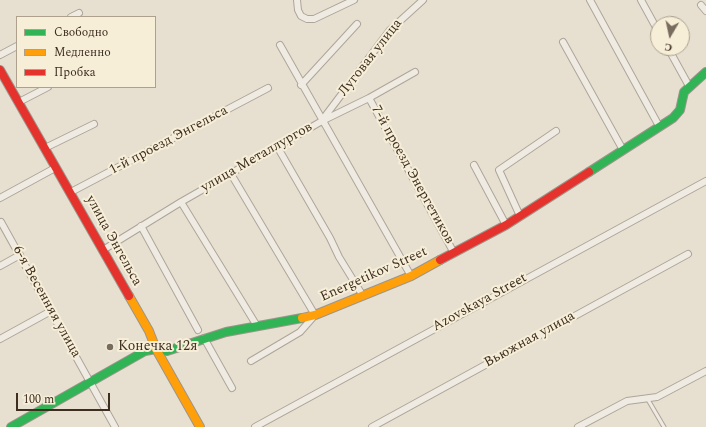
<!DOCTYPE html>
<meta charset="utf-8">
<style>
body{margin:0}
#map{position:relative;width:706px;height:427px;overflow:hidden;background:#e7e0d1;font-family:Spectral,serif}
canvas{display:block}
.legend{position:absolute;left:16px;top:16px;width:140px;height:72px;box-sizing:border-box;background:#f7eed8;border:1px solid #ada18e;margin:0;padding:5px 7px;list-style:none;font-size:12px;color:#3d2e20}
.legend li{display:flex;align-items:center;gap:8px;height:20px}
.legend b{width:20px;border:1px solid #ada18e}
.north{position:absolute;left:650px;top:16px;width:40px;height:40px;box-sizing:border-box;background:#f7eed8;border:1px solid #ada18e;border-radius:50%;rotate:189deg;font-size:11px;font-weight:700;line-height:16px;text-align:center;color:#3d2e20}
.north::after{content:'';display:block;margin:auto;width:14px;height:18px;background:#786c5e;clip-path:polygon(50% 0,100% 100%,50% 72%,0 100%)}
.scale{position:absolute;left:16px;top:393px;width:94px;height:18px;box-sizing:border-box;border:2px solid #3d2e20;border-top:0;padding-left:5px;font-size:12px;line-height:14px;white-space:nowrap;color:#3d2e20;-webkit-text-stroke:3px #f7eed8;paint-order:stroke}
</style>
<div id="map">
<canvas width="706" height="427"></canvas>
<ul class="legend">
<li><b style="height:5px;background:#30b455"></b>Свободно</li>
<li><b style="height:5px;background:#ff9f0a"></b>Медленно</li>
<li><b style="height:5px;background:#e5322d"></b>Пробка</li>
</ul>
<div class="north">С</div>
<div class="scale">100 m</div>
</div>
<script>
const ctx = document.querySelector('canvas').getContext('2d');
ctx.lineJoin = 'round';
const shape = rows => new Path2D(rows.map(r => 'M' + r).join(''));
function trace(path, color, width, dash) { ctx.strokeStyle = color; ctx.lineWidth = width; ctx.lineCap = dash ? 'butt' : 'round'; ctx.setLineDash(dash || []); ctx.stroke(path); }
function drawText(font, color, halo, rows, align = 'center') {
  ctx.font = font + ' Spectral,serif'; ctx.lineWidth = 4; ctx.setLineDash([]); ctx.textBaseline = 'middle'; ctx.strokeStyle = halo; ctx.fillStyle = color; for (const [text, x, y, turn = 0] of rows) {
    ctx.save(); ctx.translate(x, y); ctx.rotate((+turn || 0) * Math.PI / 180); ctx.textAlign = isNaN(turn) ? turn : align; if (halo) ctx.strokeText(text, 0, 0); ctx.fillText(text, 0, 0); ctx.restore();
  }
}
const lane = shape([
 [647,398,664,427]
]);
const street = shape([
 [297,0,298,10,301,16,307,19,314,19,354,0],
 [590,0,659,126],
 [641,0,658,31],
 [701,5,706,11],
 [71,17,79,13],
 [563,42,623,150],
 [280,45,411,276],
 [668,48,689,86],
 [0,55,17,46],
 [301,85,357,24],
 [369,98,454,253],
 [19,102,48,87],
 [323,119,390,30,423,0],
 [45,148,94,124],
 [278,148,330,238,339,257,363,296],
 [474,165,506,225],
 [231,174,315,315,300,332,251,361],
 [71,192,268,88],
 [0,198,55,168],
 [181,202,257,326],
 [520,216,499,170,556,131],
 [1,222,115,427],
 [141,226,198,330],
 [103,250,181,202,322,121,369,98,415,72],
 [0,266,20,255],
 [204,338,232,388],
 [0,339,51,311],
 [255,427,706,181],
 [372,427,688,254],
 [578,427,627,401,657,397,706,371]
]);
const fast = shape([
 [589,172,673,118,680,110,684,92,706,72],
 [11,427,145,351,156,349,167,351,226,332,302,318]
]);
const slow = shape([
 [129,296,149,331,156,349,200,427],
 [302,318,315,315,411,276,440,260]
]);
const jam = shape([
 [0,70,129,296],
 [440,260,506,225,589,172]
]);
trace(lane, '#ada599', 5);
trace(street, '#ada599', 8);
trace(fast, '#9c958a', 10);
trace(slow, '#9c958a', 10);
trace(jam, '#9c958a', 10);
trace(lane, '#efebe3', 3);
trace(street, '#efebe3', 6);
trace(fast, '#30b455', 8);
trace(slow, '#ff9f0a', 8);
trace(jam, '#e5322d', 8);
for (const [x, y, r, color] of [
 [110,347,4,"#786c5e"]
]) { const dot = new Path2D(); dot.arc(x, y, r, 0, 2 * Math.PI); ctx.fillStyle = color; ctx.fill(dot); trace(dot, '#f7eed8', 1.5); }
drawText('14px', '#3d2e20', '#f7eed8', [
 ["Луговая улица",371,58,-52],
 ["1-й проезд Энгельса",169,141,-28],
 ["улица Металлургов",257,158,-30],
 ["7-й проезд Энергетиков",412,175,61],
 ["улица Энгельса",113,241,61],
 ["Energetikov Street",374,275,-24],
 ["6-я Весенняя улица",46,302,61],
 ["Azovskaya Street",480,303,-29],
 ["Вьюжная улица",530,340,-29]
]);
drawText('14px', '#3d2e20', '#f7eed8', [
 ["Конечка 12я",118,347]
], 'left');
</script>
